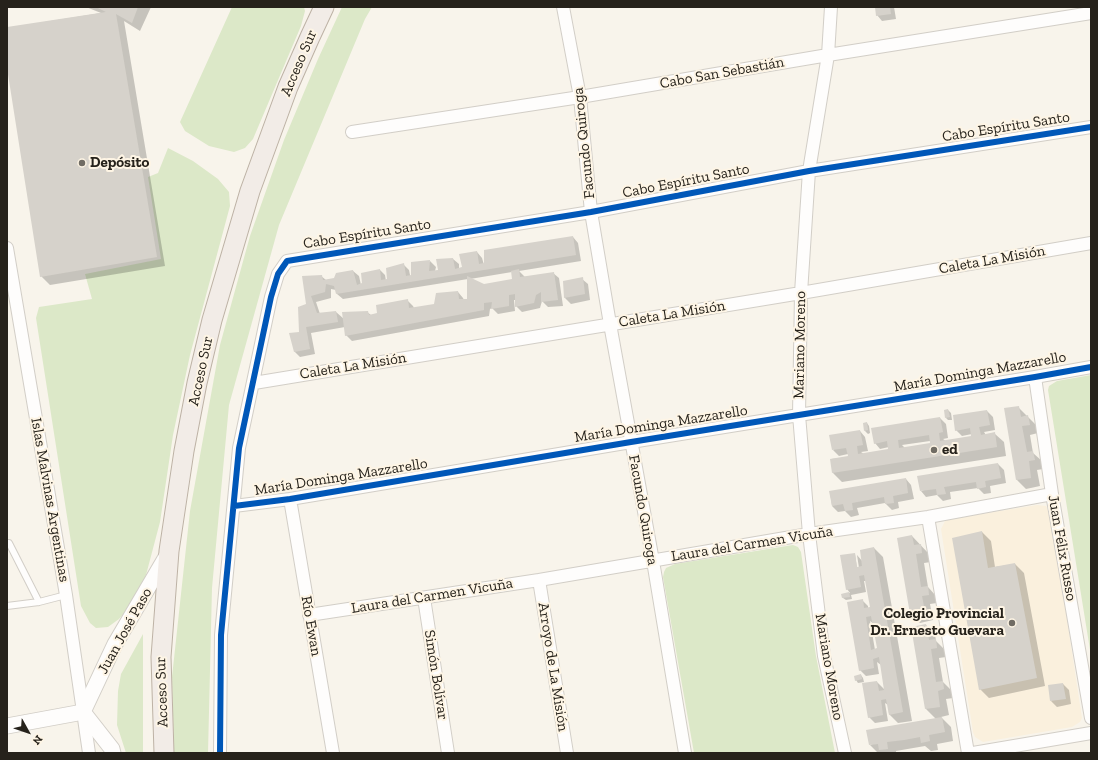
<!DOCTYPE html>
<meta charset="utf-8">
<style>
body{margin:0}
#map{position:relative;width:1098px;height:760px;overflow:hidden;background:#f8f4eb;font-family:"Zilla Slab",serif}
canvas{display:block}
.frame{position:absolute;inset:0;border:8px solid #26221b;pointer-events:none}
.north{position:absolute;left:8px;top:712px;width:40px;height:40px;-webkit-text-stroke:3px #fef5e5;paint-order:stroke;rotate:130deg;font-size:11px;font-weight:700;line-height:16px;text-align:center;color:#26221b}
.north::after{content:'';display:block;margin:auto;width:14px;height:18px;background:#26221b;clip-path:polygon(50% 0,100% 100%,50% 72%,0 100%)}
</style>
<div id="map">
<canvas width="1098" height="760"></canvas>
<div class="frame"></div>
<div class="north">N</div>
</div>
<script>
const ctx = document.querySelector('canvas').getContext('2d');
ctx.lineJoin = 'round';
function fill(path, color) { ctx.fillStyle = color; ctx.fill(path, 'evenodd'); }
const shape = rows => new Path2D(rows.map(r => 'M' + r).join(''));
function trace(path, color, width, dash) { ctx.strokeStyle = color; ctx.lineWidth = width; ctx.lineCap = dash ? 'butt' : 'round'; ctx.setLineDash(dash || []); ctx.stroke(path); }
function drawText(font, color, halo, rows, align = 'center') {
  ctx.font = font + ' "Zilla Slab",serif'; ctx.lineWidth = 4; ctx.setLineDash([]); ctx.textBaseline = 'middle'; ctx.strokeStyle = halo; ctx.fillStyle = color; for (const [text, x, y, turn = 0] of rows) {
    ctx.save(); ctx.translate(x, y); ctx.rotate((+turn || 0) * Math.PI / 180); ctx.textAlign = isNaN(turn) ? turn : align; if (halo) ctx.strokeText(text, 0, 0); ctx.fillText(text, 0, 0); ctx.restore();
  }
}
fill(shape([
 [1037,505,1046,506,1051,514,1082,718,1080,722,1072,727,983,742,975,737,973,732,941,529,945,521,950,519]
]), '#faf0dd');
fill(shape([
 [232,7,304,7,305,11,301,26,253,139,245,148,234,152,209,146,185,131,180,122],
 [342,7,372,7,365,19,279,225,229,405,212,588,208,753,174,753,172,677,190,511,220,345,250,236,284,140,318,59],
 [168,148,193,161,218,179,229,192,230,206,190,355,173,435,160,522,146,575,135,601,119,619,108,627,96,628,90,623,81,606,36,318,39,307,92,299,85,274,161,259,148,177,158,173],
 [1091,375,1091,656,1048,390,1049,386,1057,381],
 [793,545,798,547,801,552,816,656,835,753,694,753,663,577,664,572,666,568,675,564],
 [143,634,143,753,126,753,117,725,118,691,121,674]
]), '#dce8c8');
fill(shape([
 [86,7,151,7,140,31,124,21,165,266,50,285,41,276,7,61,7,28,101,13],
 [876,7,894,7,896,19,882,21,877,15],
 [573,237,578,243,581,261,519,271,525,277,553,273,559,278,563,306,548,307,542,301,540,308,522,312,516,306,516,300,514,300,515,311,498,314,492,308,490,309,489,316,352,341,346,335,345,327,311,333,315,354,300,357,294,351,308,304,304,277,321,276,326,280,335,279,353,271,359,276,361,285,380,270,385,275,386,281,403,264,409,270,411,280,430,261,436,267,435,271,439,271,453,259,459,264,459,269,463,267,477,252,482,258,484,265],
 [512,272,513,280,484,285,470,279],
 [468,279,468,300,464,300,463,298,458,292,435,305,414,308,413,306,407,300,378,314,371,315,367,312,344,319,336,312,320,314,316,302,331,298,331,289,336,290,337,294,343,299],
 [582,279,588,284,590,300,571,304,565,298,564,282],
 [1018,407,1036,425,1038,433,1030,435,1033,453,1042,461,1043,469,1037,470,1040,486,1026,489,1017,480],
 [948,410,951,413,952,420,948,420,946,418],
 [987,411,993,417,995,430,984,432,986,435,995,434,1004,442,1006,456,842,482,833,473,831,459,849,457,848,454,839,456,833,450,860,431,865,437,868,451,861,452,864,454,889,450,889,447,880,449,875,443,940,418,946,424,948,438,943,439,946,441,972,437,972,434,962,436,956,430],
 [930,441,931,444,905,448,902,445],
 [867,423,869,426,870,433,868,434,865,431,864,424],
 [998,464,1004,470,1006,483,990,486,991,493,984,494,978,488,950,492,951,499,943,501,937,495,926,497,921,491],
 [906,479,911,485,914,499,898,502,899,508,892,510,885,503,857,508,859,515,851,517,845,511,838,512,832,506,830,492],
 [982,532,991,541,995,567,1015,564,1024,573,1045,686,989,698,980,689],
 [912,536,929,554,931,562,924,563,928,587,936,596,937,603,930,604,933,620,920,623,911,614],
 [874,548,883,557,912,721,898,723,889,714,888,705,885,703,888,721,875,723,869,717,877,682,885,690,881,665,877,662,879,674,866,676,860,670,862,600,868,606,868,608,871,608,866,581,864,581,866,592,851,595,852,599,846,600,843,598,843,594,850,593,847,589,855,554,857,568,859,568,857,555,863,562],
 [870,621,874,624,878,649,875,650],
 [926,625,935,634,936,641,944,649,946,657,939,658,943,682,951,690,953,698,946,699,949,715,941,717,951,727,953,741,937,744,938,750,931,751,925,746,896,751,896,753,878,753,870,745,936,719,926,709],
 [861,675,863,678,864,682,858,683,856,680],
 [1063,684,1069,690,1071,704,1057,707,1051,701]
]), '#0003');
fill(shape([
 [96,7,138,7,132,23,116,14,157,257,40,277,7,68,7,27,106,12],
 [875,7,890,7,891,14,876,16],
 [573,236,576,255,336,294,334,286,326,284,325,292,311,296,317,313,336,311,338,322,306,327,310,349,294,352,289,333,299,332,298,307,306,304,302,276,322,275,323,280,334,278,336,273,353,270,357,285,362,283,361,273,380,269,381,280,387,279,386,268,404,263,406,276,411,275,411,262,430,260,429,271,438,270,436,259,453,258,455,269,462,267,459,254,477,251,479,264,484,263,484,250],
 [519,269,520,277,554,272,558,300,541,302,541,292,536,295,534,303,515,307,515,294,509,295,509,306,491,309,492,302,484,303,484,310,345,336,342,312,368,311,369,315,377,313,376,305,408,299,409,308,434,304,436,293,458,291,459,299,467,299,467,276,484,284,512,279,511,271],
 [583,277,585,294,564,298,563,281],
 [1019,406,1021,417,1028,415,1030,425,1022,426,1027,452,1033,451,1035,460,1029,461,1031,478,1016,480,1004,408],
 [948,409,950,417,945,418,944,410],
 [987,410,990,425,979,427,981,435,995,432,997,447,832,473,830,459,848,456,846,448,832,450,829,435,860,430,863,445,857,446,858,454,888,449,887,441,874,444,871,428,940,417,943,432,939,433,940,441,971,436,970,428,955,431,953,415],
 [929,435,930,443,899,448,898,440],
 [867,422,868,430,864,431,863,423],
 [998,463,1001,478,985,481,986,487,977,489,976,482,944,487,946,494,937,495,936,489,920,491,917,476],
 [906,478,908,493,893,496,894,503,885,504,884,497,852,503,853,510,845,511,843,504,832,506,829,491],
 [982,531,988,568,1015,563,1037,678,979,690,952,538],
 [912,535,914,545,921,544,922,553,916,554,921,587,928,586,929,595,922,596,925,612,910,614,897,538],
 [874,547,903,712,889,715,886,699,881,700,883,715,868,718,862,683,877,681,879,691,884,690,879,657,873,659,874,668,859,671,847,602,863,599,864,608,870,607,864,575,859,576,861,587,846,590,840,555,855,553,857,567,862,566,860,550],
 [871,616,877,648,871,650,866,617],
 [849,592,850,597,842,598,841,594],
 [926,624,929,640,936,639,937,648,931,649,936,682,943,681,944,689,938,691,940,707,925,709,911,627],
 [861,674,862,679,855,681,854,676],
 [1063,683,1066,699,1050,701,1048,685],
 [942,717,945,732,929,735,930,741,921,743,920,737,904,740,887,742,888,749,879,750,878,744,869,745,866,730]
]), '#d6d2cb');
const service = shape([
 [7,543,9,543,39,602],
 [7,606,39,602,66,595]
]);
const minor = shape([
 [563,7,580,97,591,212,610,324,653,561,685,753],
 [831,7,828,55,809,171,801,293,799,415,809,534,824,656,845,753],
 [352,132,580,97,828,55,1091,13],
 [7,248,66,595,89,753],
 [1035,377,1052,494,1091,718],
 [254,383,801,293,1091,243],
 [290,499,333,753],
 [234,506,290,499,631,442,1035,377,1091,367],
 [928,517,968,753],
 [539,580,567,753],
 [424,598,448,753],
 [309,615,539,580,809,534,928,517,1052,494],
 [220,753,221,635,239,448,271,297,278,274,287,261,591,212,809,171,1091,127],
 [973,753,1091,733]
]);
const tertiary = shape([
 [83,712,115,644,169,552],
 [83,712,112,749,113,753],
 [7,726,83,712]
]);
const primary = shape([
 [164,753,161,657,169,551,184,451,197,383,212,320,250,191,288,87,310,37,324,7]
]);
trace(service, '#d2cec7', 8);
trace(minor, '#d2cec7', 14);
trace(tertiary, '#d2cec7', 17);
trace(primary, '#bdb2a5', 21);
trace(service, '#fefdfc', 6);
trace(minor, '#fefdfc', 12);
trace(tertiary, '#fefdfc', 15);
trace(primary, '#f2ece7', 19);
trace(shape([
 [234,506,290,499,631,442,1035,377,1091,367],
 [220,753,221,635,239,448,271,297,278,274,287,261,591,212,809,171,1091,127]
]), '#0057b8', 6);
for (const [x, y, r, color] of [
 [82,163,4,"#706c64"],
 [934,450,4,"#706c64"],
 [1012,623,4,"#706c64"]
]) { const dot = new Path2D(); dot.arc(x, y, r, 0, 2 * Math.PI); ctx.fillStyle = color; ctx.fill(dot); trace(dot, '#fef5e5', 1.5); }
drawText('15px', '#26221b', '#fef5e5', [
 ["Acceso Sur",299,63,-67],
 ["Cabo San Sebastián",722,73,-10],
 ["Cabo Espíritu Santo",1006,127,-9],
 ["Facundo Quiroga",584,143,-96],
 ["Cabo Espíritu Santo",686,181,-11],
 ["Cabo Espíritu Santo",367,234,-9],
 ["Caleta La Misión",992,260,-10],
 ["Caleta La Misión",672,314,-9],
 ["Mariano Moreno",800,345,-89],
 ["Caleta La Misión",353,366,-9],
 ["Acceso Sur",201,371,-78],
 ["María Dominga Mazzarello",980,372,-10],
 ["María Dominga Mazzarello",661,424,-9],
 ["María Dominga Mazzarello",341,477,-9],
 ["Islas Malvinas Argentinas",50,500,80],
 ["Facundo Quiroga",643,510,80],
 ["Laura del Carmen Vicuña",752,544,-9],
 ["Juan Félix Russo",1062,548,80],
 ["Laura del Carmen Vicuña",432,596,-9],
 ["Río Ewan",311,626,80],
 ["Juan José Paso",125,631,-61],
 ["Arroyo de La Misión",553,667,81],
 ["Mariano Moreno",829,667,80],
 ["Simón Bolívar",436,675,81],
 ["Acceso Sur",162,692,-92]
]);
drawText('bold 15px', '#26221b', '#fef5e5', [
 ["Depósito",90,163],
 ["ed",942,450],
 ["Colegio Provincial",1004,614,"right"],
 ["Dr. Ernesto Guevara",1004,631,"right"]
], 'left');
</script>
